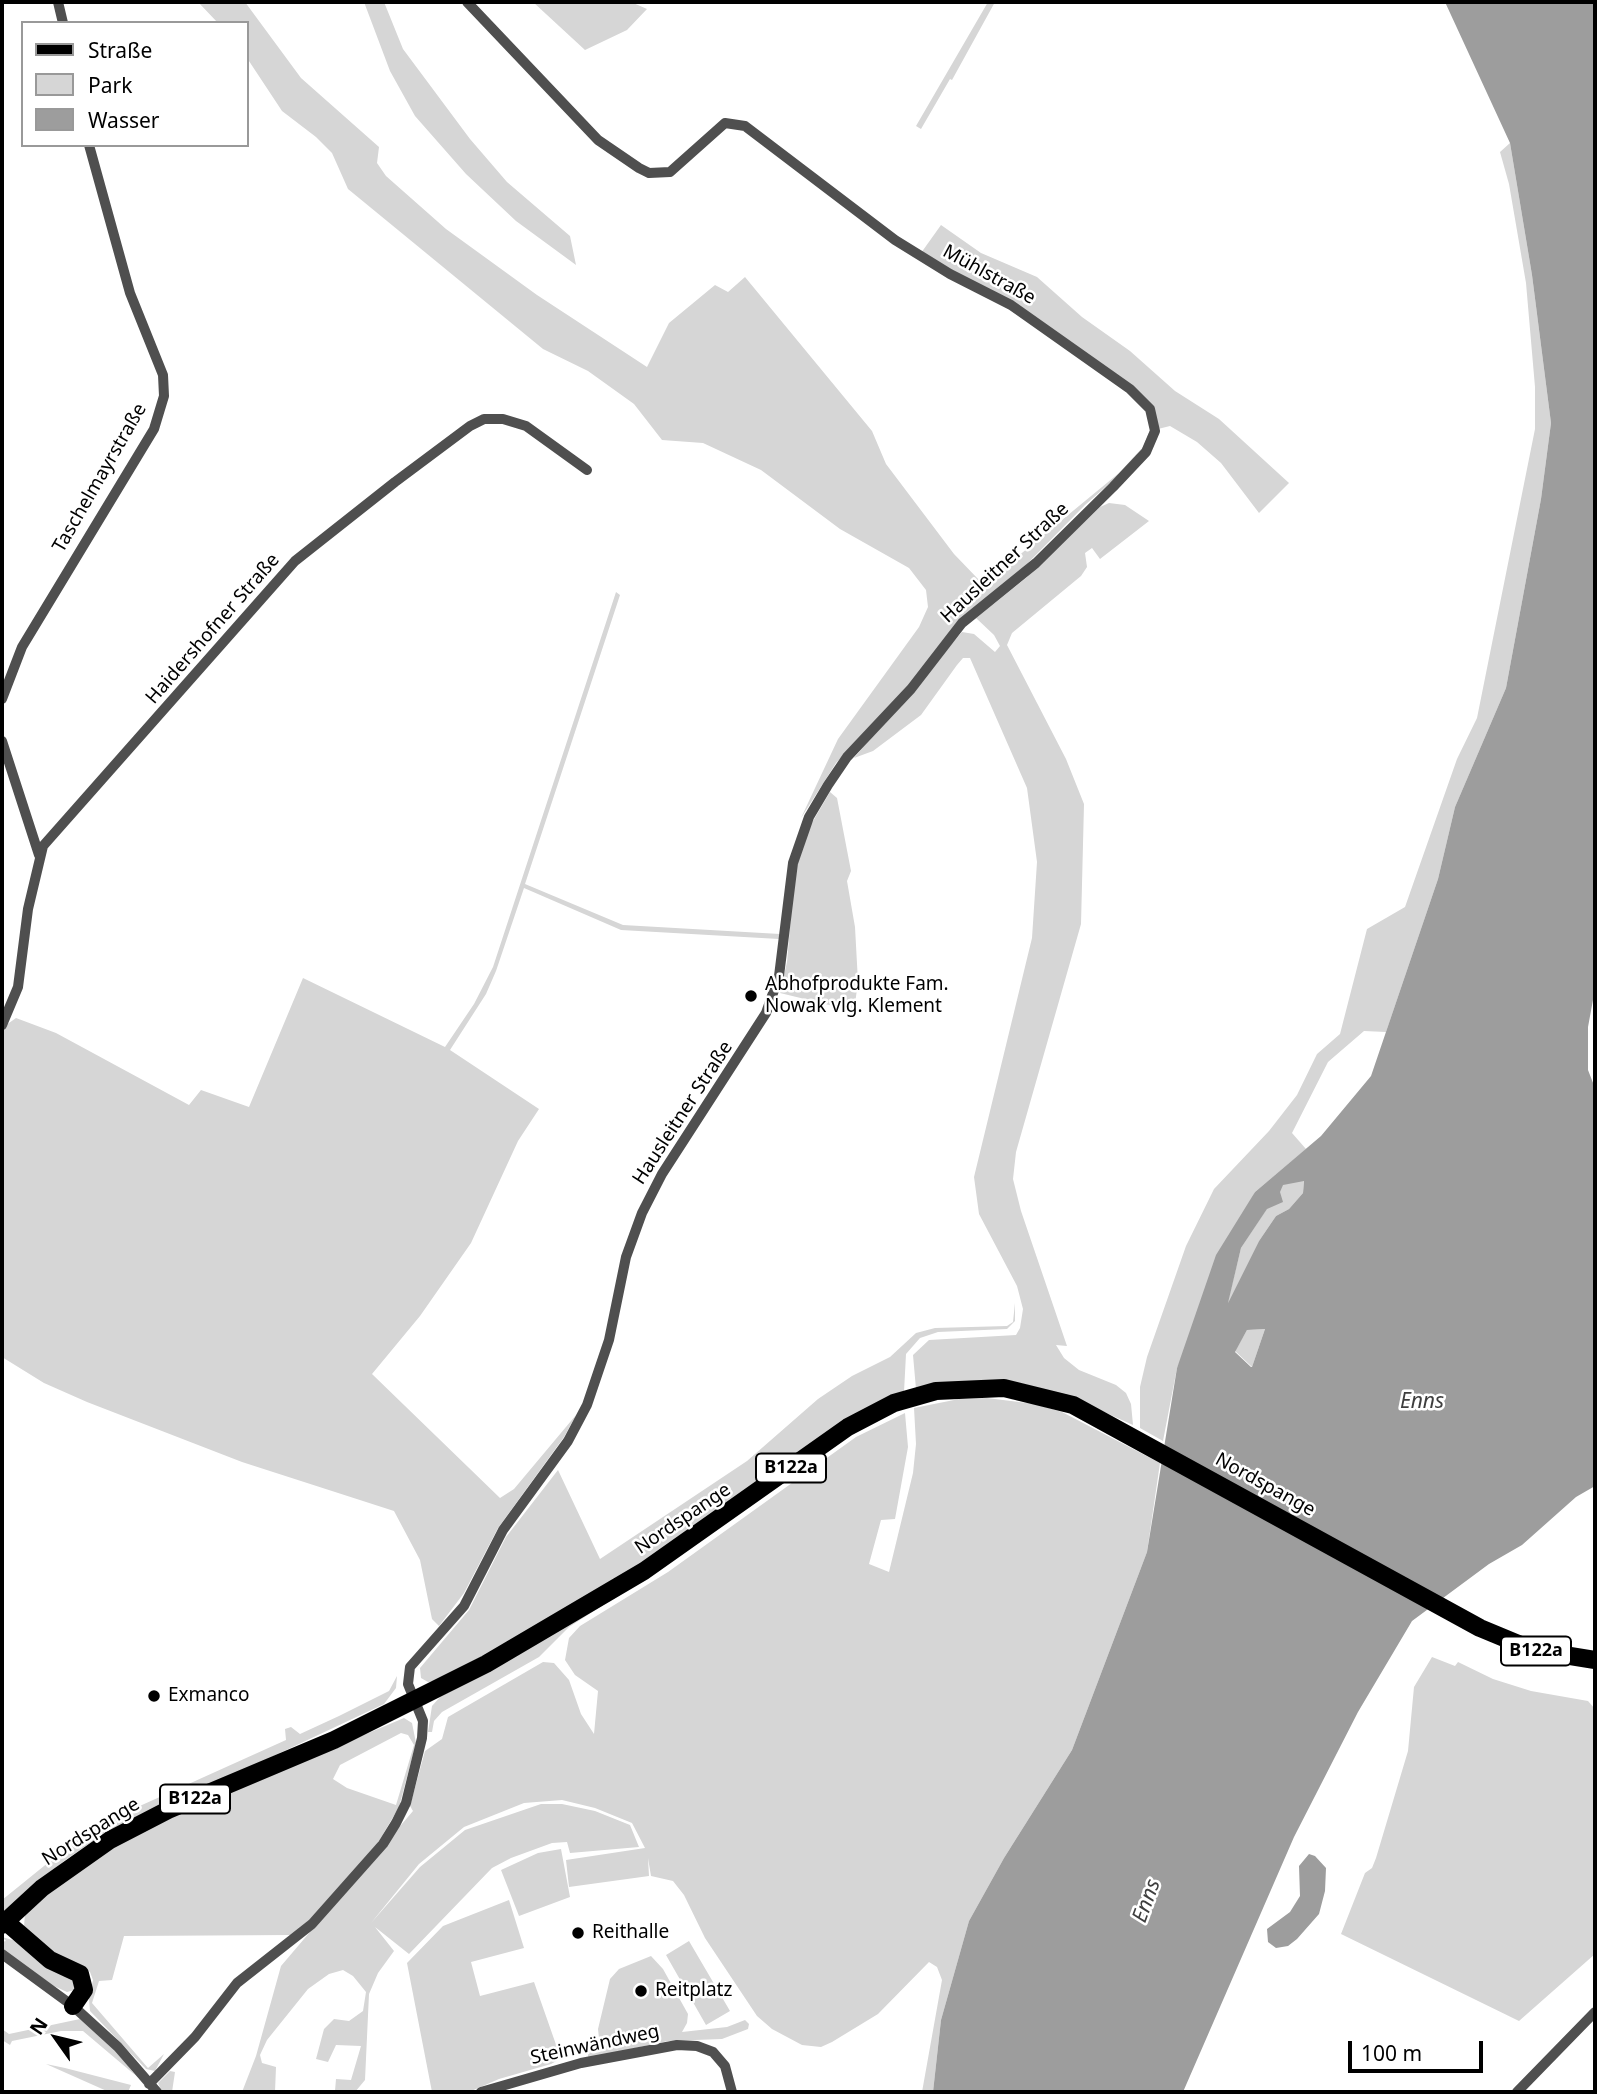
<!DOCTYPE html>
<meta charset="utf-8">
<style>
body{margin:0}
#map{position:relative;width:1597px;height:2094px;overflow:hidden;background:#fff;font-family:"Noto Sans",sans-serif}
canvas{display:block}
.frame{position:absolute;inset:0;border:4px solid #000;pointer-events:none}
.legend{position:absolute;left:21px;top:21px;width:228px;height:126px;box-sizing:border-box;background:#fff;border:2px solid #999;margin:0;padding:9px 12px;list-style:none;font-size:21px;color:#000}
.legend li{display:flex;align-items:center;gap:14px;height:35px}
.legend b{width:35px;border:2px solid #999}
.north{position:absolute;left:21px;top:2003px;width:70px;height:70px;-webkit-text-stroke:5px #fff;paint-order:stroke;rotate:304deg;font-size:19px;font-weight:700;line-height:28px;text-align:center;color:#000}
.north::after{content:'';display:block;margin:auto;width:24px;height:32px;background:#000;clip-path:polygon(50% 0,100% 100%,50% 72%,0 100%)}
.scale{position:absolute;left:1348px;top:2041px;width:135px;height:32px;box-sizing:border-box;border:4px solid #000;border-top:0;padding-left:9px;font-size:21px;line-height:24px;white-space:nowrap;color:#000;-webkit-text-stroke:5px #fff;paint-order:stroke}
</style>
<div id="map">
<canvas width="1597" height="2094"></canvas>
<div class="frame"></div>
<ul class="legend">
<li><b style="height:9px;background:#000"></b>Straße</li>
<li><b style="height:19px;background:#d6d6d6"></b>Park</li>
<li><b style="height:19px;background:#9d9d9d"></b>Wasser</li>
</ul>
<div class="north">N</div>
<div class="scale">100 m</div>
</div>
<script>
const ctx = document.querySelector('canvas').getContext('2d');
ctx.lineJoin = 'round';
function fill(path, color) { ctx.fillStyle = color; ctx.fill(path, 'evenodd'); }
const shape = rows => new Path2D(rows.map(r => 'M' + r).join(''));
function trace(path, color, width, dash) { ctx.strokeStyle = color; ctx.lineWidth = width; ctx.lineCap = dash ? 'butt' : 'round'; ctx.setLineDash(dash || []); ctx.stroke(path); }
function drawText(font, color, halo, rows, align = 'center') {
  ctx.font = font + ' "Noto Sans",sans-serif'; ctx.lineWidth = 5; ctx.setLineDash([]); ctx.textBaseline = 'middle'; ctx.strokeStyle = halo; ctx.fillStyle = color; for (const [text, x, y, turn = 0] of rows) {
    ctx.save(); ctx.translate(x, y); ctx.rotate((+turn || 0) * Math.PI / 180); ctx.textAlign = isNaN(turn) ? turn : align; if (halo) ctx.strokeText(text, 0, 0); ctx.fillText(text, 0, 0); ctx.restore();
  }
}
fill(shape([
 [198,2,245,2,301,78,379,147,377,163,386,176,446,229,537,295,647,367,669,323,715,285,728,292,745,277,872,431,886,464,954,554,980,581,1011,562,1119,473,1143,447,1152,425,1146,446,1109,484,1085,505,1024,567,957,622,910,684,836,763,801,818,838,739,919,627,928,607,926,590,909,568,840,529,761,470,703,443,662,440,634,404,588,371,543,349,348,189,332,153,316,137,282,111,247,58,247,23,218,23],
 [364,2,384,2,403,49,470,139,507,182,570,236,576,265,516,221,466,174,415,116,390,71],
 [533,2,631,2,647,9,627,30,585,50],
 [988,2,995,2,952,80,950,79,921,129,916,126],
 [1510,143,1532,275,1551,423,1541,499,1506,688,1455,807,1438,879,1386,1032,1364,1031,1328,1062,1292,1133,1306,1149,1255,1192,1177,1368,1163,1441,1140,1428,1140,1387,1147,1357,1186,1246,1214,1189,1269,1131,1297,1095,1317,1054,1340,1034,1367,929,1405,907,1457,759,1477,718,1535,429,1535,387,1526,283,1509,184,1500,152],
 [941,225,981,253,1037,277,1082,317,1130,351,1175,391,1219,419,1289,483,1259,513,1221,463,1197,442,1170,426,1158,429,1137,392,921,253],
 [1109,503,1125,505,1149,521,1100,559,1092,548,1085,553,1087,567,1081,576,1012,633,1007,645,1066,759,1084,804,1081,924,1016,1152,1013,1179,1021,1211,1067,1346,1056,1345,1064,1358,1079,1370,1116,1385,1126,1393,1131,1404,1133,1425,1066,1395,1020,1383,971,1381,916,1389,913,1355,929,1340,1016,1335,1020,1328,1023,1309,1017,1286,979,1214,974,1177,1032,938,1037,862,1027,788,970,658,963,658,957,665,921,715,873,751,854,758,962,632,974,634,995,652,1000,646,994,635,976,618,1026,578,1100,507],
 [616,592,620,595,525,884,623,925,780,934,779,939,621,930,524,888,496,971,486,994,450,1050,539,1109,518,1141,471,1243,420,1316,372,1374,500,1498,514,1489,576,1415,564,1437,498,1528,464,1593,439,1626,432,1619,420,1560,394,1511,242,1462,87,1402,44,1383,2,1357,2,1028,16,1018,56,1033,189,1105,201,1090,249,1107,303,978,445,1047,474,1004,493,967],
 [830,792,837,798,851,871,847,881,855,927,858,982,854,1011,780,993,787,962,795,869,809,828],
 [1304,1180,1303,1193,1289,1209,1276,1216,1259,1241,1227,1305,1241,1248,1283,1184],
 [1015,1303,1015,1321,1007,1329,938,1332,920,1338,906,1354,904,1392,568,1611,435,1681,428,1682,421,1678,420,1668,469,1610,506,1537,558,1470,600,1559,747,1461,818,1399,852,1376,890,1357,916,1333,935,1328,1007,1326,1013,1322],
 [1265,1329,1252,1367,1235,1351,1247,1330],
 [987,1398,1035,1404,1062,1412,1160,1463,1147,1552,1072,1750,1004,1858,969,1921,941,2020,933,2092,922,2092,942,1980,937,1967,929,1962,878,2014,832,2042,821,2047,802,2045,772,2029,757,2016,705,1938,684,1895,673,1881,651,1876,648,1858,649,1876,569,1887,566,1860,645,1848,632,1823,595,1808,562,1800,524,1803,464,1827,419,1864,371,1923,420,1867,465,1830,541,1804,562,1804,595,1811,630,1825,639,1847,570,1853,567,1842,552,1843,511,1858,492,1868,409,1954,375,1927,394,1951,378,1973,369,1994,365,2080,355,2092,335,2091,336,2079,351,2080,361,2046,336,2045,328,2062,316,2059,324,2029,334,2019,349,2021,363,2011,366,1992,353,1976,343,1970,329,1974,308,1989,267,2040,260,2055,262,2063,276,2067,275,2092,242,2092,256,2056,281,1966,413,1811,410,1806,425,1751,442,1739,448,1717,543,1662,554,1663,569,1680,581,1714,594,1734,598,1691,575,1675,565,1660,569,1638,580,1626,668,1572,856,1437,905,1413,908,1447,895,1519,881,1520,869,1564,889,1572,913,1473,916,1444,914,1408,959,1399],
 [893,1411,838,1442,669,1563,569,1627,539,1657,442,1712,434,1721,432,1732,428,1732,432,1706,440,1697,499,1665,834,1442],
 [1432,1657,1455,1666,1458,1662,1493,1679,1531,1691,1588,1701,1595,1709,1595,1954,1519,2021,1341,1934,1365,1873,1372,1868,1376,1858,1408,1751,1414,1687],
 [397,1676,396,1688,384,1704,93,1841,64,1861,2,1913,2,1900,91,1828,286,1740,285,1729,291,1727,300,1734,339,1716,389,1691],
 [404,1718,412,1723,416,1743,399,1807,376,1846,315,1915,292,1935,124,1936,112,1980,99,1981,92,2003,148,2068,164,2054,155,2071,146,2069,90,2011,89,1998,93,1980,90,1972,83,1966,65,1961,24,1927,25,1913,72,1873,148,1826],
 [401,1733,408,1735,414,1745,396,1805,347,1788,333,1779,340,1765],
 [561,1849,570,1897,519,1916,501,1870,538,1853],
 [509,1900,524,1948,471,1962,480,1996,534,1982,560,2056,569,2054,551,2064,499,2079,469,2092,432,2092,407,1963,443,1926],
 [2,1937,20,1942,76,1982,74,1990,67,1992,54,1986,2,1950,2,1942,6,1941],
 [689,1941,730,2011,706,2025,666,1955],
 [651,1956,663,1969,688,2014,687,2023,682,2032,727,2027,745,2020,749,2024,748,2029,722,2039,668,2041,588,2058,588,2051,610,2045,599,2038,598,2029,610,1979,619,1969],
 [80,2019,113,2046,135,2075,83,2031,61,2031,12,2041,10,2045,2,2040,2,2029,9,2034],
 [46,2064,65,2068,131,2085,128,2092,109,2092],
 [170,2071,175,2072,172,2092,162,2092,158,2083]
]), '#d6d6d6');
fill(shape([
 [1445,2,1595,2,1595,989,1588,1027,1588,1070,1595,1088,1595,1486,1576,1497,1522,1545,1489,1564,1412,1621,1358,1712,1294,1837,1183,2092,933,2092,941,2020,969,1921,1004,1858,1072,1750,1147,1552,1177,1368,1216,1255,1255,1192,1321,1136,1371,1076,1438,879,1455,807,1506,688,1541,499,1551,423,1532,275,1510,143],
 [1304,1181,1303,1193,1289,1209,1276,1216,1259,1241,1228,1303,1241,1248,1267,1209,1283,1202,1280,1192,1283,1185],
 [1265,1329,1252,1367,1251,1367,1235,1352,1247,1330],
 [1309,1854,1315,1856,1326,1868,1325,1891,1319,1914,1297,1939,1288,1946,1276,1948,1268,1942,1267,1929,1290,1912,1300,1896,1299,1866]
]), '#9d9d9d');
trace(shape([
 [58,2,63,23],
 [2,699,22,647,154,429,164,396,163,375,130,293,89,145],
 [2,741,39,855],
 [2,1025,18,987,28,909,43,846,295,561,395,482,470,426,484,419,503,419,526,426,587,470],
 [2,1954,73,2006,118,2047,157,2092],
 [149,2084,195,2037,237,1983,312,1924,383,1844,396,1823,406,1803,422,1738,423,1721,408,1684,410,1667,464,1606,503,1530,568,1441,587,1405,609,1340,626,1257,642,1213,662,1174,766,1013,779,976,793,863,809,817,828,785,847,757,911,689,962,623,1036,563,1113,487,1146,452,1155,431,1150,409,1130,389,1011,305,950,274,895,240,745,126,725,123,670,172,649,173,639,168,598,140,467,2],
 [481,2092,581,2063,677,2045,697,2046,713,2052,725,2066,732,2092],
 [1517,2092,1595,2012]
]), '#4f4f4f', 10);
trace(shape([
 [5,1921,50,1960,80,1974,84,1990,73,2006],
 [2,1925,42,1888,110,1840,168,1810,334,1740,486,1664,644,1571,848,1427,894,1403,936,1391,1004,1388,1073,1405,1480,1628,1533,1650,1595,1660]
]), '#000', 18);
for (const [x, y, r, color] of [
 [751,996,7,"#000"],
 [154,1696,7,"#000"],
 [578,1933,7,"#000"],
 [641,1991,7,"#000"]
]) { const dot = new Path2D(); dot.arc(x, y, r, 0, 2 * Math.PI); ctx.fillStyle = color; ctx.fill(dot); trace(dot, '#fff', 2.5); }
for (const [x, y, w] of [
 [791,1468,70],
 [1536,1651,70],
 [195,1799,70]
]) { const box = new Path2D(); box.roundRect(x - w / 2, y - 14.5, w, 29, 5); ctx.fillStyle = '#fff'; ctx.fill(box); trace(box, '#000', 2); }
drawText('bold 18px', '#000', null, [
 ["B122a",791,1468],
 ["B122a",1536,1651],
 ["B122a",195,1799]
]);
drawText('19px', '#000', '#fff', [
 ["Mühlstraße",989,275,29],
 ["Taschelmayrstraße",100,478,-60],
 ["Hausleitner Straße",1005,563,-43],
 ["Haidershofner Straße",213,629,-49],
 ["Hausleitner Straße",683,1113,-57],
 ["Nordspange",1265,1485,29],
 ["Nordspange",683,1519,-34],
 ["Nordspange",91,1832,-32],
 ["Steinwändweg",595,2045,-12]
]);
drawText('19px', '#000', '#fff', [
 ["Abhofprodukte Fam.",765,985],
 ["Nowak vlg. Klement",765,1007],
 ["Exmanco",168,1696],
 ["Reithalle",592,1933],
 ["Reitplatz",655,1991]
], 'left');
drawText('italic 21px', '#3e3e3e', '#fff', [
 ["Enns",1422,1402],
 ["Enns",1147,1901,-70]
]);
</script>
